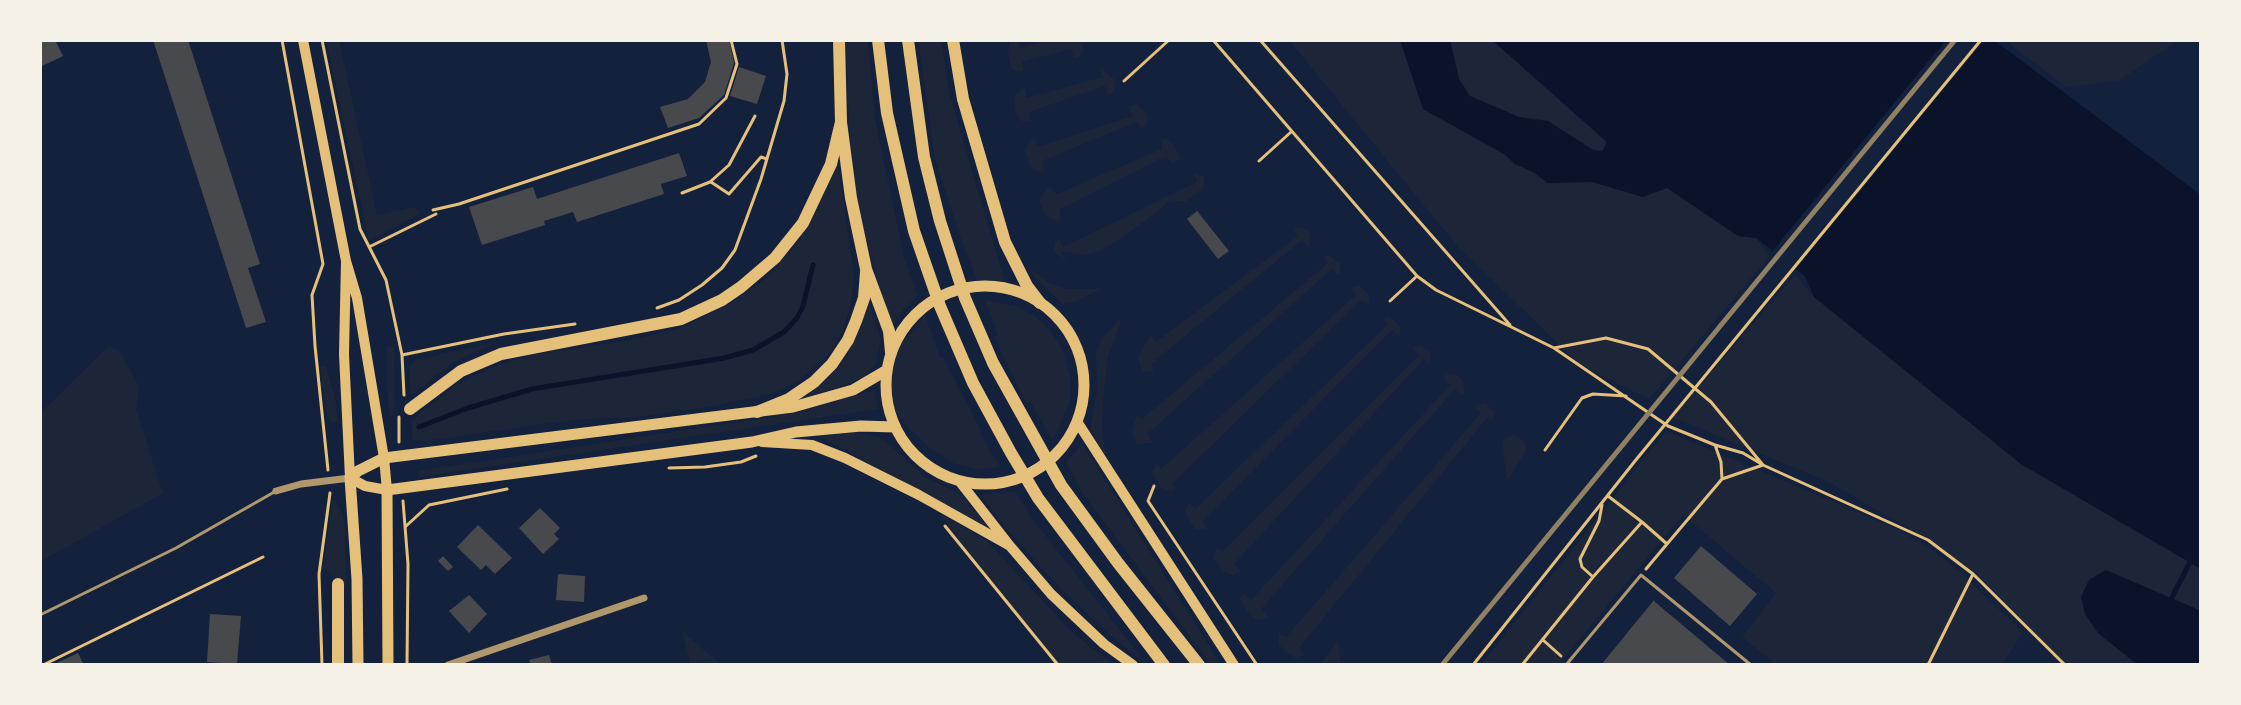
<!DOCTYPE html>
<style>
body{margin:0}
#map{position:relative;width:2241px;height:705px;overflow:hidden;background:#14213d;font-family:Inter,sans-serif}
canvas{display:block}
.frame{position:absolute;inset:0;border:42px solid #f6f1e7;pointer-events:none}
</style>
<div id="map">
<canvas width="2241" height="705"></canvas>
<div class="frame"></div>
</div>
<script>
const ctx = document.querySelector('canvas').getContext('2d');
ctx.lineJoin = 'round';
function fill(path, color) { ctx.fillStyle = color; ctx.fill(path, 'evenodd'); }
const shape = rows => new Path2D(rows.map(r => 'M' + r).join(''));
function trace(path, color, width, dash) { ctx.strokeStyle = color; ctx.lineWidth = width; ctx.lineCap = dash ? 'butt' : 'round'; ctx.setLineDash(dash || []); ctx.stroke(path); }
fill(shape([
 [326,40,339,40,377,215,415,207,419,214,369,241],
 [846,40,868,40,875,119,904,257,918,296,904,309,893,325,881,293,858,208,849,125],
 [918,40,941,40,949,92,1006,286,978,282,960,236,935,159],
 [1017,40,1020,48,1050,40,1080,40,1083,48,1080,56,1074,58,1071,49,1022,62,1024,71,1018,72,1012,69,1008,53,1010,42],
 [1289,40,1400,40,1423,109,1504,154,1515,164,1535,173,1547,183,1592,182,1643,197,1667,188,1738,236,1756,238,1770,256,1649,399,1579,364,1458,247],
 [1450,40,1492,40,1607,143,1606,148,1602,151,1594,150,1548,121,1519,117,1470,96,1459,79],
 [2005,40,2179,40,2118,81,2066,87],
 [1099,68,1114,79,1116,84,1112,93,1108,95,1105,86,1029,112,1031,122,1021,121,1016,115,1014,102,1016,94,1021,90,1025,88,1027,98,1103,77],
 [1137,104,1146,113,1148,120,1142,129,1136,122,1042,161,1044,171,1037,171,1029,163,1025,149,1030,141,1034,139,1038,147,1132,116,1129,106],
 [1166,138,1175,146,1180,159,1172,163,1166,156,1060,209,1060,219,1056,220,1045,215,1039,199,1047,188,1050,187,1057,194,1162,149,1161,140],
 [837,158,854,276,851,303,843,330,832,351,800,380,775,393,708,407,636,417,571,420,425,441,413,440,411,422,426,408,455,386,493,367,531,355,631,340,678,329,725,307,761,282,793,248,814,212],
 [1194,173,1204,177,1204,186,1199,191,1185,202,1172,200,1165,204,1156,213,1106,248,1086,255,1060,251,1068,261,1054,252,1055,243,1059,238,1063,247,1197,182],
 [1293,228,1302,228,1309,232,1311,240,1308,247,1302,240,1151,364,1154,372,1142,371,1138,357,1150,336,1157,341,1298,236],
 [1329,256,1339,263,1341,268,1339,276,1332,269,1147,434,1153,443,1137,444,1132,432,1137,414,1142,419,1328,263,1325,257],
 [1026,265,1049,283,1067,289,1101,289,1074,302,1063,304,1037,280],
 [1795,275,1814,297,2021,464,2201,569,2201,611,2106,570,2089,581,2081,597,2098,633,2138,665,2065,665,1973,574,1928,540,1831,483,1672,417],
 [1355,286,1360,286,1368,293,1370,300,1368,306,1361,300,1173,483,1177,488,1172,492,1160,487,1152,473,1156,464,1161,469,1356,295,1351,289],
 [868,298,881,339,876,363,864,377,840,387,803,398,829,378,844,360,860,329],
 [985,300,1016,306,1036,317,1049,329,1063,350,1070,377,1070,401,1053,441,1031,403,1027,405,994,337,998,335],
 [925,315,940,357,943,357,982,433,980,434,1000,467,978,469,955,464,931,449,896,414,892,402,891,382,894,360,903,342],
 [1389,316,1401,327,1399,336,1392,330,1203,521,1208,530,1195,529,1186,516,1185,510,1189,503,1195,509,1387,325,1382,319],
 [1122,318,1108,357,1104,390,1102,427,1106,457,1090,428,1097,393,1096,350,1102,338],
 [497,342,452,363,411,396,409,376,410,366,416,360],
 [1420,345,1431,353,1430,365,1424,359,1234,564,1241,571,1232,575,1222,571,1213,558,1217,548,1222,552,1419,355,1412,348],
 [109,346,120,352,139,386,136,410,163,493,40,562,40,413],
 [387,347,394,347,395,410,392,416,390,415,387,392],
 [320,366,326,366,335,398,338,421,332,422,327,418],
 [1447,374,1458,376,1463,381,1465,392,1462,395,1455,389,1261,609,1268,617,1260,620,1255,619,1245,609,1240,598,1243,594,1251,600,1450,385,1443,378],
 [874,390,878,409,419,477,418,471,797,413],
 [1485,403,1495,412,1493,422,1487,418,1299,648,1305,655,1296,658,1290,655,1279,645,1278,633,1286,637,1481,413,1475,408,1479,404],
 [1666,431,1895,528,1926,546,1959,571,2023,632,2002,665,1776,665,1742,637,1776,593,1683,515,1558,665,1481,665],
 [857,432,882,438,925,477,959,493,994,533,961,512,820,437],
 [1514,435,1525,442,1527,449,1507,481,1502,442,1507,437],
 [1082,443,1221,665,1211,665,1082,492,1066,463],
 [1015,491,1034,521,1146,663,1117,641,1062,590,1008,531,980,495],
 [333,498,343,515,345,532,346,589,323,567],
 [939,514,987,541,1070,630,1113,665,1062,665,1058,662,1026,626],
 [682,631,721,665,691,665],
 [1338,641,1341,665,1319,665]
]), '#1d2539');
fill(shape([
 [1400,40,1450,40,1459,79,1470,96,1519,117,1548,121,1593,150,1602,151,1607,142,1492,40,1994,40,2201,195,2201,569,2021,464,1814,297,1805,276,1756,238,1738,236,1667,188,1643,197,1592,182,1547,183,1535,173,1515,164,1504,154,1423,109],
 [2106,570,2201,611,2201,665,2138,665,2098,633,2085,614,2081,597,2089,580]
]), '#0b132b');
fill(shape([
 [1946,40,1984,40,1793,272,1770,254]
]), '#14213d');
trace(shape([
 [419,427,468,408,532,389,724,358,753,350,784,332,797,318,803,306,813,265],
 [2172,597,2190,562]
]), '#0b132b', 5);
fill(shape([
 [40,40,55,40,63,56,40,67],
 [153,40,188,40,260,264,248,268,266,322,246,328],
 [706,40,729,40,734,63,724,95,699,118,668,128,660,107,688,99,705,82,711,62],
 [739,67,766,76,757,104,730,96],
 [679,153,687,176,661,184,664,194,577,222,573,212,544,221,545,225,482,245,469,207,533,187,537,199],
 [1197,211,1229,251,1218,259,1187,219],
 [540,508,560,528,554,534,559,539,543,554,519,528],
 [478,525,512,558,495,574,486,565,481,570,457,547],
 [1701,546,1757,594,1730,626,1674,578],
 [443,556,453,567,448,571,438,561],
 [558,574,585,576,584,602,556,600],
 [469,595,487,614,469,633,449,611],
 [1654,600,1655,602,1730,665,1601,665],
 [210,614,241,616,237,664,207,662],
 [78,653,84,665,52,665],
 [549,655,552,665,531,665,529,660]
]), '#48494c');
trace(shape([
 [282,40,323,264,312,295,315,346,328,470],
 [322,40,360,229,386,280,402,355,404,395],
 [1213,40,1417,276,1436,290,1554,348,1668,426,1715,445,1743,453,1763,465,1928,540,1973,574,2065,665],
 [1260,40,1510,325],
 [1124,81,1169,40],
 [1259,161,1291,132],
 [711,182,729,194,761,157,767,159],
 [682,193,710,182,729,165,755,116],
 [433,210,459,204,699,124,726,98,737,64,731,40],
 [369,247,436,214],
 [1390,301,1417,276],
 [657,308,679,300,702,285,722,268,735,250,761,179,784,101,787,74,782,40],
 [402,355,504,334,575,324],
 [399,442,399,417],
 [1715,445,1721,462,1722,479],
 [1545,450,1582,398,1593,394,1626,396],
 [669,468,705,467,741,462,756,456],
 [1154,486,1148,501,1257,665],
 [1608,496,1642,522],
 [403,501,408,564,407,665],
 [945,526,1058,665],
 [405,527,429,505,507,489],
 [1646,569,1667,544],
 [1592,576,1582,567,1580,559,1599,521,1602,505],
 [1543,640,1561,656],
 [43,665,263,557],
 [322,665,319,574,330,493],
 [1473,665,1635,461,1981,40],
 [1522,665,1593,577,1642,522,1667,544,1722,479,1763,465,1711,402,1648,349,1606,338,1554,348],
 [1928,665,1973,574]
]), '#e5c07b', 3);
trace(shape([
 [40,615,176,548,276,491],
 [1566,665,1641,575,1751,665]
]), '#b1986c', 3);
trace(shape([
 [276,491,301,484,350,478],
 [448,665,644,598]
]), '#b1986c', 7);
trace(shape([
 [303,40,346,261,357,298,384,458,387,490,365,486,350,478,344,354,346,261],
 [1078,423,1234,665],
 [762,442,812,445,845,458,919,495,1010,546],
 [960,482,1010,546,1051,594,1104,644,1133,665]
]), '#e5c07b', 10);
trace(shape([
 '886 385a99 99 0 1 1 198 0a99 99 0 1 1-198 0Z',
 [358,665,357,579,350,478,358,471,384,458,793,407,853,390,887,370],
 [388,665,387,490,752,442,796,432,861,426,895,427]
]), '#e5c07b', 11);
trace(shape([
 [839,40,841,122,851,198,866,269,889,331,891,352],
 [878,40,887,113,914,231,940,306,973,383,1011,453,1038,498,1164,665],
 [908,40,924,157,940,221,965,298,993,363,1061,485,1118,563,1199,665],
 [953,40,963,99,1005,242,1027,286,1040,303],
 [410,409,461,371,501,354,681,319,722,300,741,287,775,258,803,223,831,164,841,122],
 [757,412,789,399,814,382,832,364,848,340,856,321,864,298,866,272],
 [338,584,338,665]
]), '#e5c07b', 12);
trace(shape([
 [1442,665,1955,40]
]), '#918062', 5);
</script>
